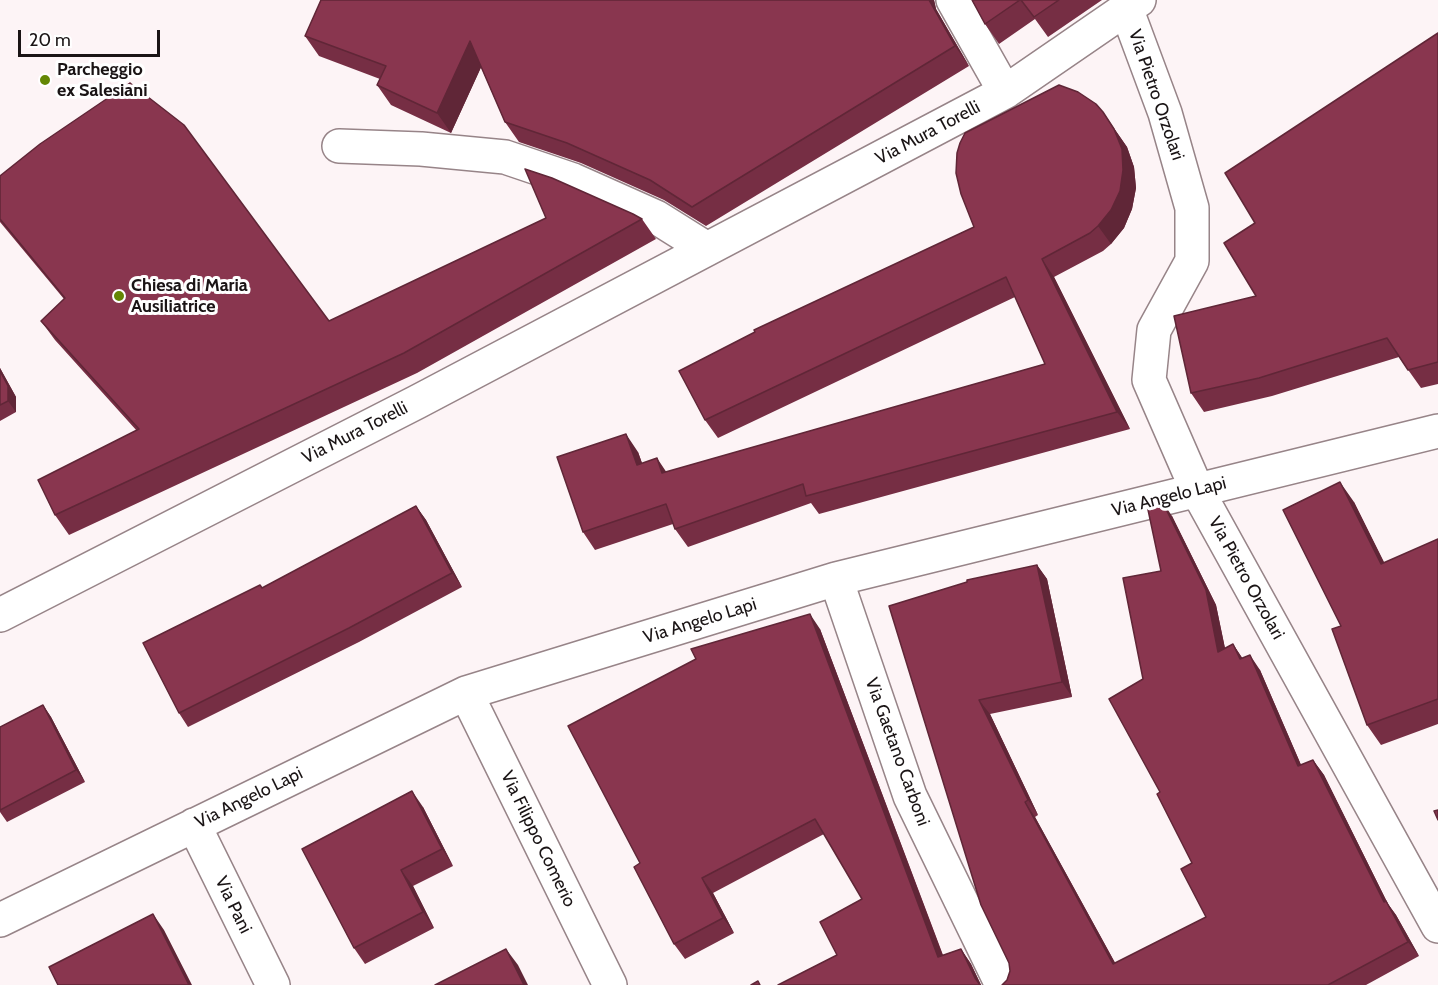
<!DOCTYPE html>
<style>
body{margin:0}
#map{position:relative;width:1438px;height:985px;overflow:hidden;background:#fdf4f6;font-family:Cabin,sans-serif}
canvas{display:block}
.scale{position:absolute;left:18px;top:30px;width:142px;height:27px;box-sizing:border-box;border:3px solid #1a1415;border-top:0;padding-left:8px;font-size:18px;line-height:21px;white-space:nowrap;color:#1a1415;-webkit-text-stroke:4px #fff;paint-order:stroke}
</style>
<div id="map">
<canvas width="1438" height="985"></canvas>
<div class="scale">20 m</div>
</div>
<script>
const ctx = document.querySelector('canvas').getContext('2d');
ctx.lineJoin = 'round';
const shape = rows => new Path2D(rows.map(r => 'M' + r).join(''));
function trace(path, color, width, dash) { ctx.strokeStyle = color; ctx.lineWidth = width; ctx.lineCap = dash ? 'butt' : 'round'; ctx.setLineDash(dash || []); ctx.stroke(path); }
function fill(path, color) { ctx.fillStyle = color; ctx.fill(path, 'evenodd'); }
function drawText(font, color, halo, rows, align = 'center') {
  ctx.font = font + ' Cabin,sans-serif'; ctx.lineWidth = 6; ctx.setLineDash([]); ctx.textBaseline = 'middle'; ctx.strokeStyle = halo; ctx.fillStyle = color; for (const [text, x, y, turn = 0] of rows) {
    ctx.save(); ctx.translate(x, y); ctx.rotate((+turn || 0) * Math.PI / 180); ctx.textAlign = isNaN(turn) ? turn : align; if (halo) ctx.strokeText(text, 0, 0); ctx.fillText(text, 0, 0); ctx.restore();
  }
}
const minor = shape([
 [953,0,1005,92],
 [1126,8,1165,113,1192,208,1192,261,1154,330,1149,380,1197,490,1438,926],
 [339,146,421,149,505,157,573,180,656,217,707,249],
 [836,579,910,796,1002,985],
 [0,615,417,402,1005,92,1139,0],
 [466,693,610,985],
 [194,825,273,985],
 [0,920,466,693,836,579,1438,431]
]);
trace(minor, '#978488', 36);
trace(minor, '#fff', 33);
fill(shape([
 [321,0,934,0,936,9,969,66,706,226,664,200,581,163,519,142,505,122,481,67,451,133,391,105,377,85,380,79,319,56,305,36],
 [972,0,1102,0,1048,37,1035,19,999,44,985,24],
 [1438,33,1438,384,1421,388,1399,357,1272,396,1204,412,1191,393,1256,296,1255,223],
 [1115,130,1127,147,1134,167,1136,188,1132,209,1124,228,1111,244,1103,251,1054,277,1130,429,819,514,811,503,688,547,675,529,673,524,595,550,583,532,638,452,642,463,666,472,1045,364,1015,297,718,438,705,420,974,227],
 [0,176,329,321,642,219,656,239,417,373,69,535,55,515,137,431,55,340,41,321,64,299,0,222],
 [0,368,16,397,16,412,0,421],
 [1354,502,1384,563,1438,539,1438,724,1381,745,1367,725,1341,626],
 [416,506,426,520,462,587,359,642,188,727,179,713,262,588],
 [1172,516,1216,605,1225,649,1233,644,1242,658,1260,670,1301,765,1313,760,1324,775,1388,904,1396,915,1419,956,1366,985,1002,985,1007,980,1010,971,1009,963,889,606,1037,565,1047,579,1072,697,990,714,1038,815,1035,817,1115,963,1206,917,1192,863,1160,792,1143,679,1161,571],
 [820,629,943,955,961,949,971,964,981,985,778,985,837,955,862,899,824,834,713,893,734,933,685,959,674,944,640,863],
 [43,705,51,717,85,782,7,822,0,812,0,727],
 [423,807,453,866,413,886,434,928,365,964,354,948]
]), '#762e44');
fill(shape([
 [929,0,934,0,936,9,969,66,955,46],
 [470,41,484,61,451,133,437,113],
 [1103,112,1127,147,1134,167,1136,188,1132,209,1124,228,1111,244,1098,226],
 [1042,259,1054,277,1130,429,1117,412],
 [0,368,16,397,16,412,8,401,0,371],
 [626,434,638,452,649,483,637,465],
 [657,458,669,476,662,473],
 [1340,482,1354,502,1395,584,1381,564],
 [1162,501,1172,516,1216,605,1229,667,1218,652],
 [416,506,426,520,462,587,452,573],
 [1037,565,1047,579,1072,697,1062,682],
 [810,614,820,629,949,972,938,957],
 [1233,644,1243,659,1240,659],
 [1250,655,1260,670,1308,781,1298,766],
 [979,700,990,714,1038,815,1028,800],
 [43,705,51,717,85,782,76,770],
 [1313,760,1324,775,1388,904,1396,915,1419,956,1408,942,1384,902],
 [412,791,423,807,453,866,442,849],
 [1025,802,1035,817,1124,979,1113,964],
 [401,870,413,886,434,928,423,912],
 [702,878,713,893,734,933,723,918],
 [153,914,164,930,192,985,189,985],
 [506,949,518,965,528,985,524,985],
 [961,949,971,964,981,985,979,985,975,978]
]), '#602637');
const building = shape([
 [321,0,929,0,955,46,692,207,650,180,567,143,505,122,470,41,437,113,377,85,386,66,305,36,321,0],
 [972,0,1020,0,985,24,972,0],
 [1021,0,1059,0,1034,17,1021,0],
 [1438,33,1438,362,1408,370,1387,338,1259,378,1191,393,1174,316,1256,296,1224,243,1255,223,1225,173,1438,33],
 [130,83,184,125,329,321,546,218,525,169,552,178,633,214,642,219,404,353,55,515,38,480,139,429,41,321,65,298,0,219,0,176,40,144,130,83],
 [1059,85,1078,92,1096,104,1103,112,1114,129,1122,149,1123,170,1120,191,1111,210,1098,226,1090,233,1042,259,1117,412,806,496,803,484,675,529,666,504,583,532,557,457,626,434,637,465,657,458,662,473,1045,364,1006,277,705,420,679,371,755,332,754,330,974,227,961,194,956,173,957,153,960,143,965,133,1059,85],
 [0,371,8,386,8,401,0,405,0,371],
 [1340,482,1381,564,1438,539,1438,699,1367,725,1332,629,1341,626,1283,510,1340,482],
 [1162,501,1206,590,1218,652,1233,644,1240,659,1250,655,1298,766,1313,760,1384,902,1386,901,1408,942,1328,985,1002,985,1007,980,1010,971,1009,963,981,905,889,606,967,582,967,580,1037,565,1062,682,979,700,1028,800,1025,802,1113,964,1206,917,1181,869,1192,863,1157,794,1160,792,1109,699,1143,679,1123,578,1161,571,1147,505,1162,501],
 [416,506,452,573,349,628,179,713,143,643,260,585,262,588,416,506],
 [810,614,938,957,961,949,975,978,980,985,778,985,837,955,820,922,862,899,815,819,702,878,723,918,674,944,634,867,640,863,568,726,696,659,691,649,810,614],
 [43,705,76,770,0,810,0,727,43,705],
 [412,791,442,849,401,870,423,912,354,948,302,849,412,791],
 [1438,810,1438,820,1434,811,1438,810],
 [153,914,189,985,58,985,49,967,153,914],
 [506,949,524,985,435,985,506,949],
 [758,981,760,985,751,985,758,981]
]);
fill(building, '#89364f');
trace(building, '#602637', 1.5);
for (const [x, y, r, color] of [
 [45,80,6,"#648604"],
 [119,296,6,"#648604"]
]) { const dot = new Path2D(); dot.arc(x, y, r, 0, 2 * Math.PI); ctx.fillStyle = color; ctx.fill(dot); trace(dot, '#fff', 2); }
drawText('bold 18px', '#1a1415', '#fff', [
 ["Parcheggio",57,70],
 ["ex Salesiani",57,91],
 ["Chiesa di Maria",131,286],
 ["Ausiliatrice",131,307]
], 'left');
drawText('18px', '#1a1415', '#fff', [
 ["Via Pietro Orzolari",1156,95,71],
 ["Via Mura Torelli",928,133,-28],
 ["Via Mura Torelli",355,433,-27],
 ["Via Angelo Lapi",1169,497,-14],
 ["Via Pietro Orzolari",1246,578,61],
 ["Via Angelo Lapi",700,621,-17],
 ["Via Gaetano Carboni",897,752,70],
 ["Via Angelo Lapi",249,798,-26],
 ["Via Filippo Comerio",538,839,64],
 ["Via Pani",233,905,64]
]);
</script>
